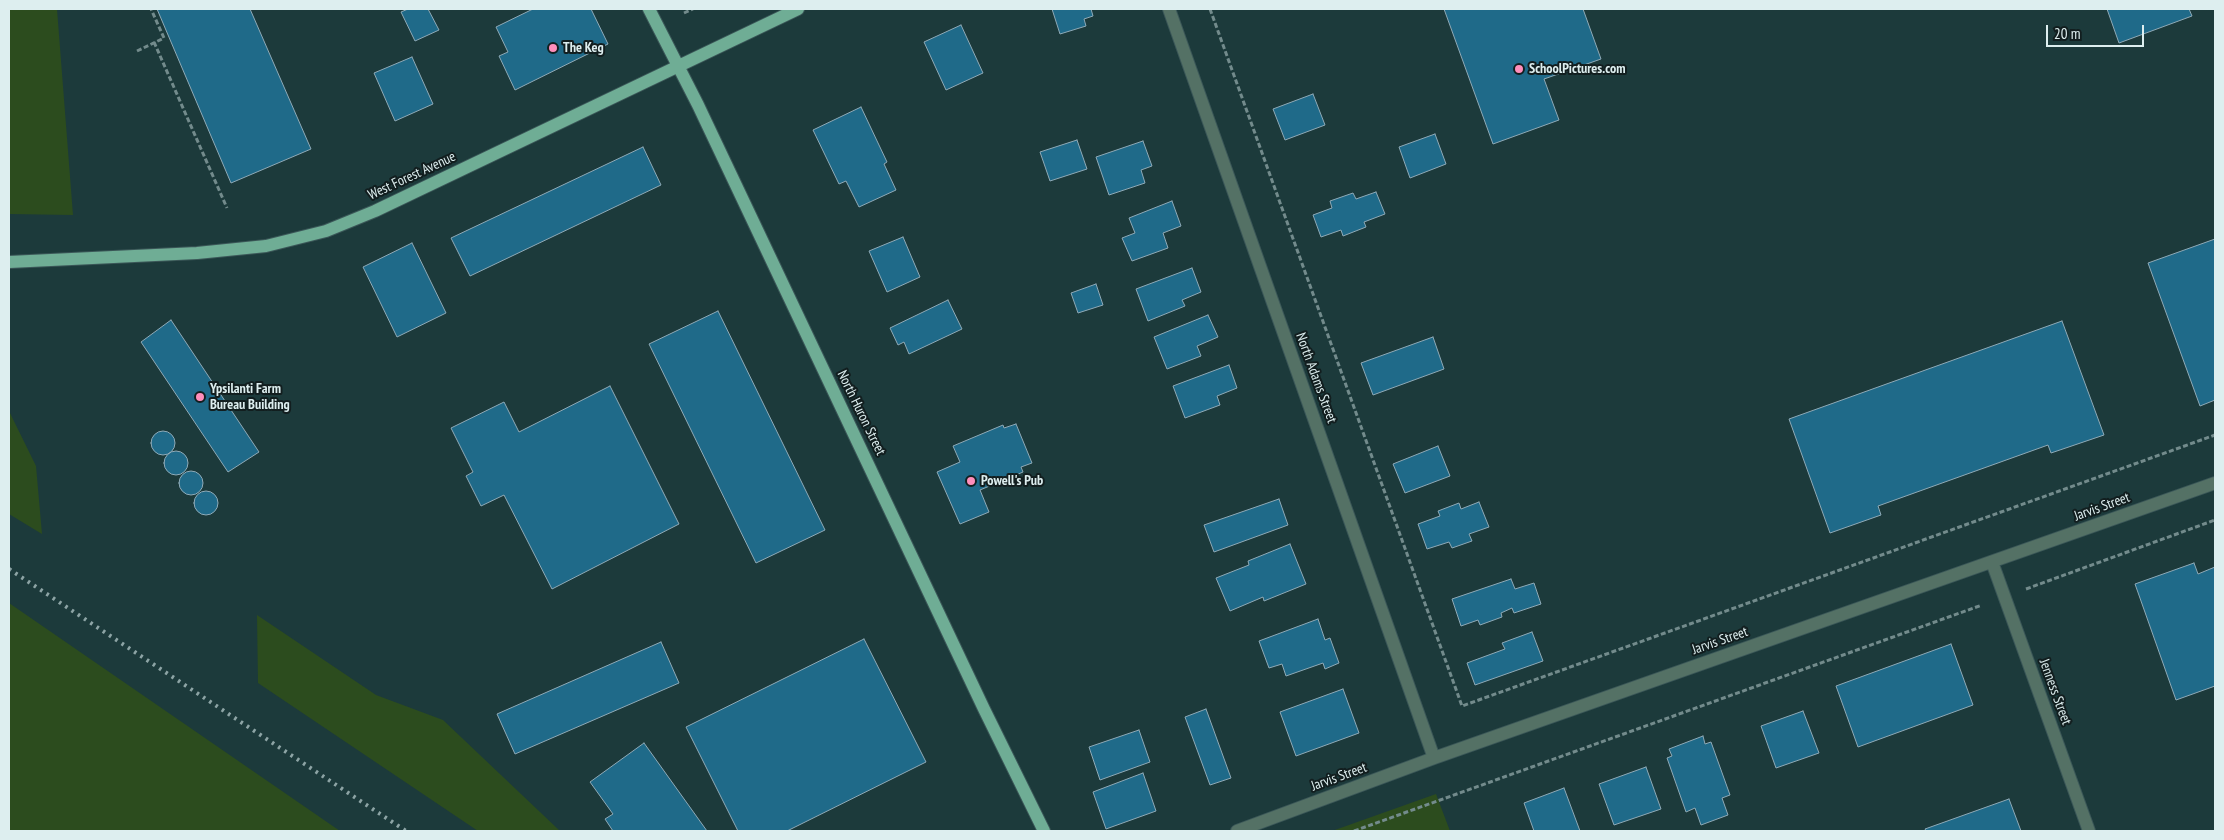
<!DOCTYPE html>
<style>
body{margin:0}
#map{position:relative;width:2224px;height:840px;overflow:hidden;background:#1c3a3b;font-family:"PT Sans Narrow",sans-serif}
canvas{display:block}
.frame{position:absolute;inset:0;border:10px solid #ddeeef;pointer-events:none}
.scale{position:absolute;left:2046px;top:25px;width:98px;height:22px;box-sizing:border-box;border:2px solid #ddeeef;border-top:0;padding-left:6px;font-size:15px;line-height:18px;white-space:nowrap;color:#ddeeef;-webkit-text-stroke:4px #121e1f;paint-order:stroke}
</style>
<div id="map">
<canvas width="2224" height="840"></canvas>
<div class="frame"></div>
<div class="scale">20 m</div>
</div>
<script>
const ctx = document.querySelector('canvas').getContext('2d');
ctx.lineJoin = 'round';
function fill(path, color) { ctx.fillStyle = color; ctx.fill(path, 'evenodd'); }
const shape = rows => new Path2D(rows.map(r => 'M' + r).join(''));
function trace(path, color, width, dash) { ctx.strokeStyle = color; ctx.lineWidth = width; ctx.lineCap = dash ? 'butt' : 'round'; ctx.setLineDash(dash || []); ctx.stroke(path); }
function drawText(font, color, halo, rows, align = 'center') {
  ctx.font = font + ' "PT Sans Narrow",sans-serif'; ctx.lineWidth = 4; ctx.setLineDash([]); ctx.textBaseline = 'middle'; ctx.strokeStyle = halo; ctx.fillStyle = color; for (const [text, x, y, turn = 0] of rows) {
    ctx.save(); ctx.translate(x, y); ctx.rotate((+turn || 0) * Math.PI / 180); ctx.textAlign = isNaN(turn) ? turn : align; if (halo) ctx.strokeText(text, 0, 0); ctx.fillText(text, 0, 0); ctx.restore();
  }
}
fill(shape([
 [9,9,57,9,73,215,9,214],
 [9,411,36,466,42,534,9,514],
 [9,603,340,831,9,831],
 [257,615,376,695,443,720,560,831,478,831,258,683],
 [1436,794,1450,831,1332,831,1377,815]
]), '#2c4c1e');
const building = shape([
 [157,9,250,9,311,149,231,183,157,9],
 [408,9,428,9,439,30,415,41,401,12,408,9],
 [533,9,591,9,608,44,515,90,499,56,508,52,496,27,533,9],
 [1052,9,1091,9,1093,16,1084,19,1086,26,1060,34,1052,9],
 [1444,9,1583,9,1601,59,1544,79,1559,120,1493,144,1444,9],
 [2107,9,2189,9,2192,16,2119,43,2107,9],
 [961,25,983,73,946,90,924,42,961,25],
 [412,57,433,104,395,121,374,73,412,57],
 [1313,94,1325,125,1285,140,1273,109,1313,94],
 [861,107,887,162,884,164,896,190,859,207,846,181,839,184,813,130,861,107],
 [1435,134,1446,164,1410,178,1399,147,1435,134],
 [1077,140,1087,169,1050,181,1040,152,1077,140],
 [1143,141,1152,166,1141,170,1145,183,1109,195,1096,157,1143,141],
 [643,147,661,185,470,276,451,238,643,147],
 [1376,192,1385,214,1364,222,1366,227,1343,236,1341,230,1321,237,1313,215,1332,208,1330,201,1353,193,1356,199,1376,192],
 [1172,201,1181,226,1163,233,1168,248,1132,261,1122,238,1135,233,1129,218,1172,201],
 [903,237,920,277,887,292,869,251,903,237],
 [2215,239,2215,400,2200,406,2148,263,2215,239],
 [412,243,446,313,397,337,363,267,412,243],
 [1192,268,1201,292,1182,300,1185,306,1148,321,1136,289,1192,268],
 [1096,284,1103,305,1078,313,1071,293,1096,284],
 [948,300,962,329,909,354,904,342,898,345,890,328,948,300],
 [718,311,825,530,756,563,649,344,718,311],
 [1208,315,1218,337,1197,346,1201,356,1167,369,1154,337,1208,315],
 [171,320,259,452,228,472,141,342,171,320],
 [2062,321,2104,435,2051,453,2048,445,1878,506,1881,515,1830,533,1789,419,2062,321],
 [1433,337,1444,369,1373,395,1361,363,1433,337],
 [1229,365,1237,388,1217,396,1220,405,1185,418,1173,386,1229,365],
 [610,386,679,524,552,589,504,495,481,506,466,476,473,472,451,428,504,402,519,432,610,386],
 [1016,424,1032,463,1021,467,1023,472,980,490,989,512,960,524,937,472,960,462,953,446,1003,425,1004,428,1016,424],
 '151 443a12 12 0 1 1 24 0a12 12 0 1 1-24 0Z',
 [1438,446,1450,476,1405,493,1393,464,1438,446],
 '164 463a12 12 0 1 1 24 0a12 12 0 1 1-24 0Z',
 '179 483a12 12 0 1 1 24 0a12 12 0 1 1-24 0Z',
 '194 503a12 12 0 1 1 24 0a12 12 0 1 1-24 0Z',
 [1279,499,1288,525,1214,552,1204,525,1279,499],
 [1479,502,1489,527,1469,534,1472,541,1452,548,1449,542,1427,549,1418,524,1440,516,1438,511,1459,503,1461,509,1479,502],
 [1290,544,1306,584,1264,601,1263,597,1230,611,1216,578,1249,565,1248,561,1290,544],
 [2194,563,2198,574,2215,567,2215,686,2176,700,2135,584,2194,563],
 [1511,579,1515,589,1534,583,1541,604,1514,613,1512,608,1501,613,1502,617,1480,625,1478,620,1461,626,1452,599,1511,579],
 [1318,619,1325,640,1330,638,1339,663,1325,669,1323,663,1286,676,1282,664,1269,668,1259,641,1318,619],
 [1532,632,1543,661,1475,685,1467,663,1505,649,1502,643,1532,632],
 [864,639,926,762,787,831,738,831,686,727,864,639],
 [661,642,679,683,515,754,497,714,661,642],
 [1951,644,1973,705,1858,747,1836,686,1951,644],
 [1343,689,1359,733,1296,756,1280,712,1343,689],
 [1206,709,1231,778,1210,785,1185,717,1206,709],
 [1803,711,1819,753,1776,768,1761,726,1803,711],
 [1139,730,1150,762,1100,780,1089,747,1139,730],
 [1703,736,1705,744,1711,742,1730,795,1722,798,1728,815,1701,825,1695,808,1686,812,1667,758,1672,756,1669,749,1703,736],
 [644,743,707,831,613,831,605,819,613,814,590,782,644,743],
 [1646,767,1661,809,1614,825,1599,784,1646,767],
 [1143,773,1156,811,1106,829,1093,792,1143,773],
 [1564,788,1580,831,1534,831,1524,803,1564,788],
 [2009,799,2021,831,1926,831,1925,829,2009,799]
]);
fill(building, '#1f6a89');
trace(building, '#8faab7', 1);
const minor = shape([
 [1169,9,1434,758],
 [1992,562,2089,831],
 [1237,831,1434,758,2215,483]
]);
const major = shape([
 [649,9,698,105,984,709,1044,831],
 [9,262,197,253,266,246,326,231,375,211,798,9]
]);
trace(minor, '#3b5758', 14);
trace(major, '#3b5758', 14);
trace(shape([
 [1210,9,1462,706,2215,435],
 [684,13,693,9],
 [154,42,227,208],
 [137,51,164,38,151,9],
 [2026,589,2215,520],
 [1354,831,1982,605]
]), '#738b8c', 3, [5, 2.5]);
trace(minor, '#547165', 12);
trace(major, '#6fad95', 12);
trace(shape([
 [9,569,406,831]
]), '#8da4a5', 4, [2.5, 5]);
for (const [x, y, r, color] of [
 [553,48,5,"#fe8ebb"],
 [1519,69,5,"#fe8ebb"],
 [200,397,5,"#fe8ebb"],
 [971,481,5,"#fe8ebb"]
]) { const dot = new Path2D(); dot.arc(x, y, r, 0, 2 * Math.PI); ctx.fillStyle = color; ctx.fill(dot); trace(dot, '#121e1f', 2); }
drawText('bold 14px', '#ddeeef', '#121e1f', [
 ["The Keg",563,48],
 ["SchoolPictures.com",1529,69],
 ["Ypsilanti Farm",210,389],
 ["Bureau Building",210,405],
 ["Powell's Pub",981,481]
], 'left');
drawText('14px', '#ddeeef', '#121e1f', [
 ["West Forest Avenue",412,176,-25],
 ["North Adams Street",1316,378,70],
 ["North Huron Street",861,413,64],
 ["Jarvis Street",2102,507,-20],
 ["Jarvis Street",1720,641,-19],
 ["Jenness Street",2055,692,70],
 ["Jarvis Street",1339,777,-20]
]);
</script>
